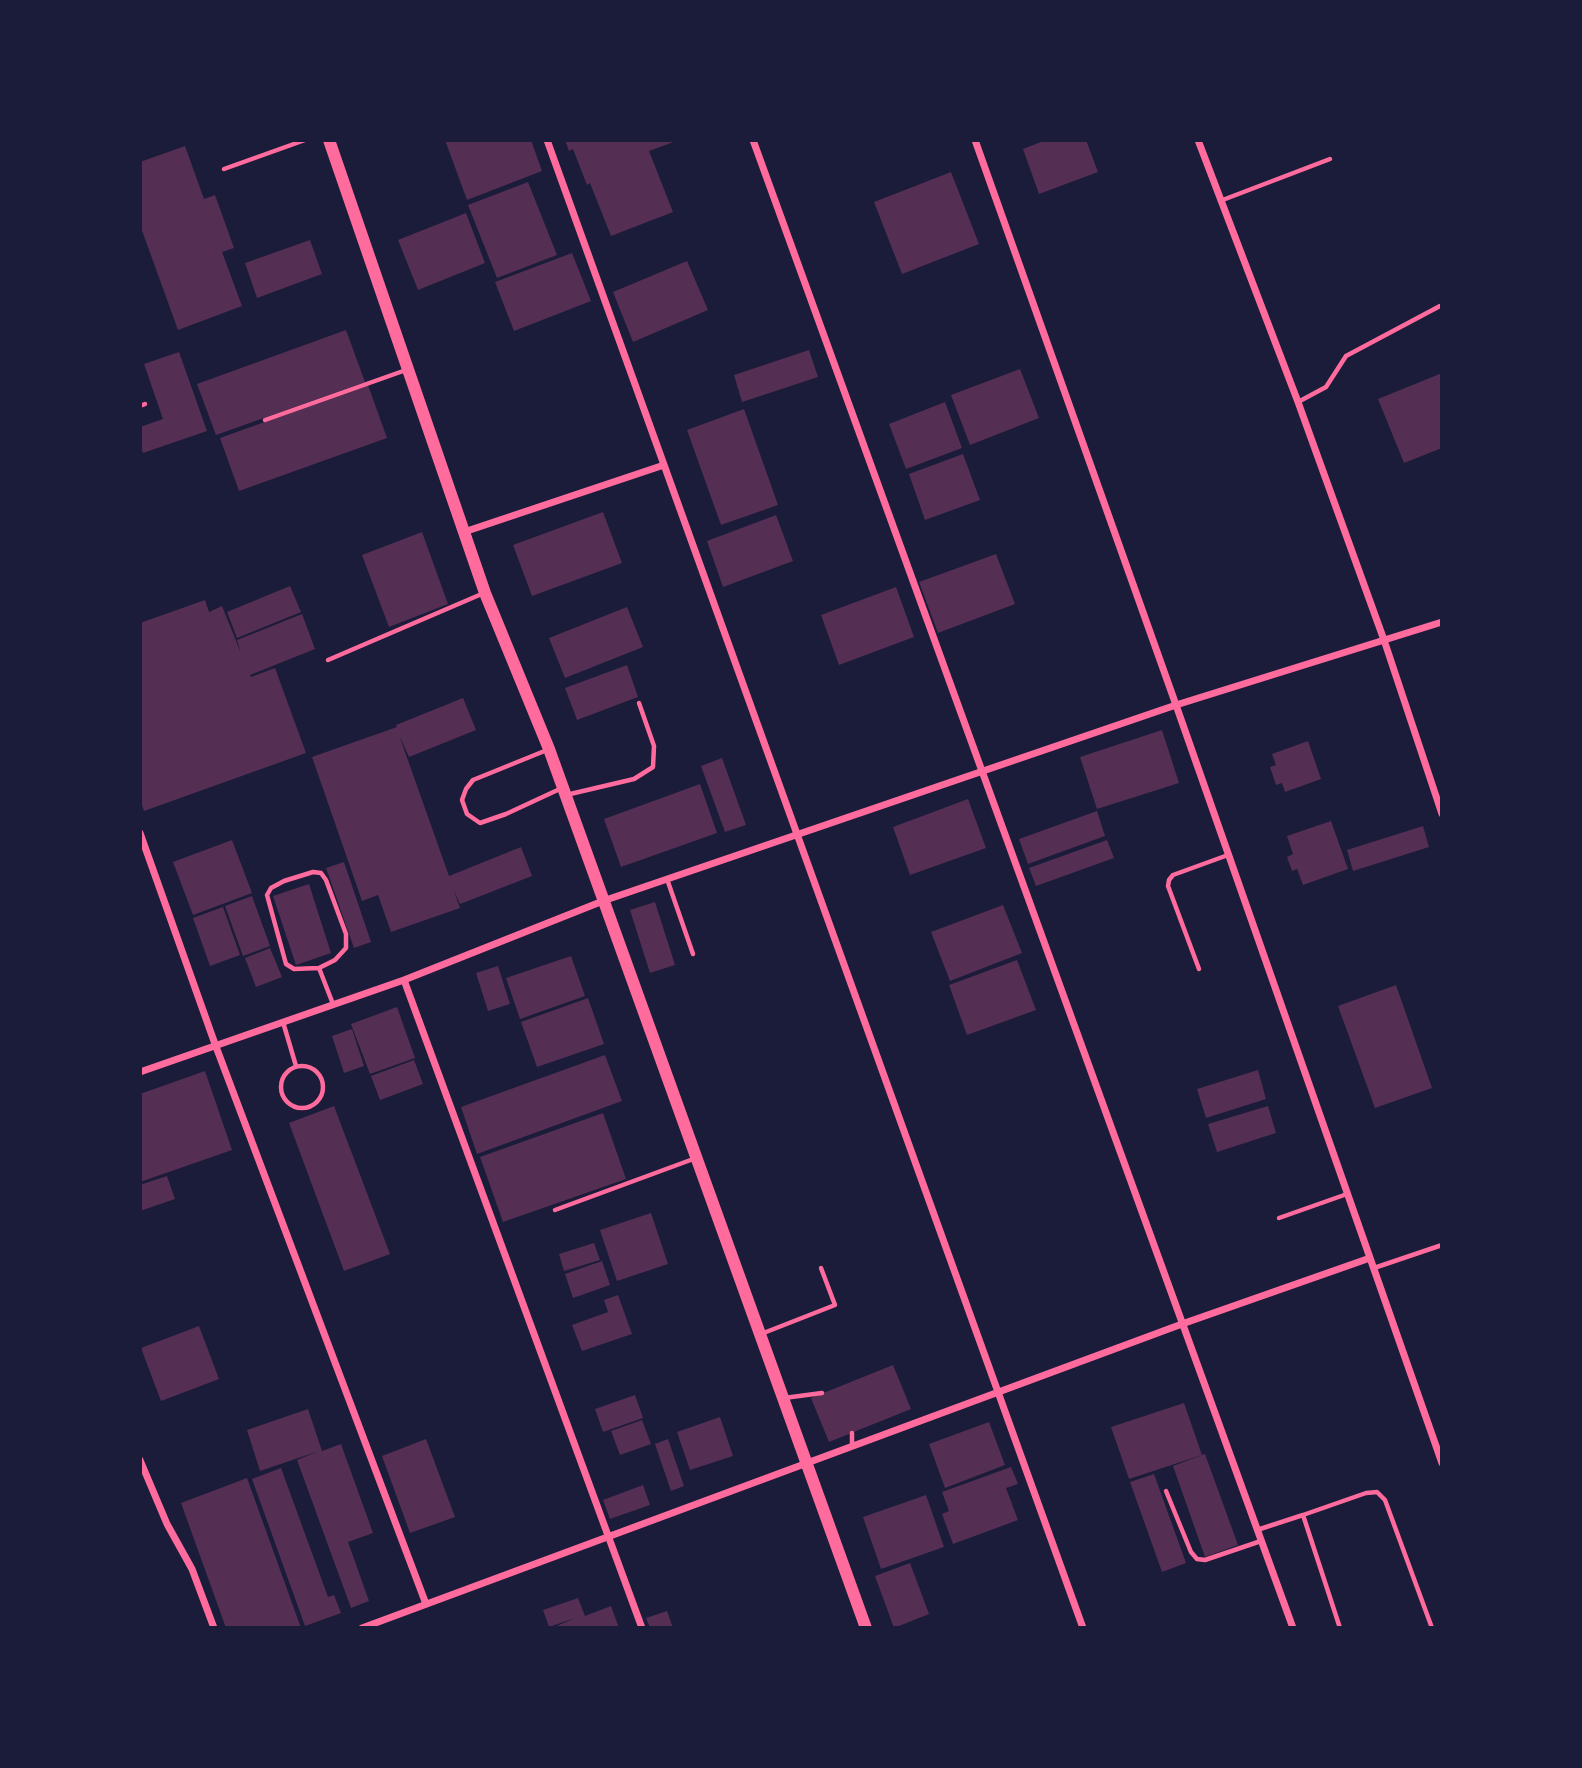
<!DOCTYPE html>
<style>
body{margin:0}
#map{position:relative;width:1582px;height:1768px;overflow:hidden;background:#1b1b3a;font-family:Rubik,sans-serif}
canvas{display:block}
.frame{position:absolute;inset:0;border:142px solid #1b1b3a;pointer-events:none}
</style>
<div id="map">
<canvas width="1582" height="1768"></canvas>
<div class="frame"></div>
</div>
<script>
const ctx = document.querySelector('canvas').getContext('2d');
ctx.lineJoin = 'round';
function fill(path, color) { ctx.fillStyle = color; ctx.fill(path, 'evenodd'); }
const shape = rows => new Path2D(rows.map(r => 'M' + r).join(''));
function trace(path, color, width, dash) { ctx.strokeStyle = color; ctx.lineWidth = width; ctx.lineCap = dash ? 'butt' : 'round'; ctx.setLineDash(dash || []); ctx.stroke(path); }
fill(shape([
 [445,140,531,140,542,171,467,200],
 [565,140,679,140,649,151,673,212,611,236,590,183,587,185,573,149,569,151],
 [1046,140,1086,140,1098,172,1039,194,1023,149],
 [185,146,204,199,215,195,234,248,222,252,242,306,178,330,140,225,140,162],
 [951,172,979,244,902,274,874,202],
 [528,182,557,255,497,278,468,205],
 [466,213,485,263,418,290,398,240],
 [310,240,322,274,257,298,245,263],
 [572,253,591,301,514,331,495,282],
 [687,261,708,310,633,342,613,292],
 [346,330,365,382,216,435,197,384],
 [809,350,818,377,742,402,734,375],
 [179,352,207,431,143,453,140,445,140,427,163,419,144,364],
 [1020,369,1039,418,970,445,951,395],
 [1442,373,1442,448,1404,463,1378,399],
 [368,385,387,438,239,491,220,438],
 [945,402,962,448,906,469,889,424],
 [744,409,778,505,721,525,687,430],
 [963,454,980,500,925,520,909,474],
 [603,512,622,563,532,596,513,545],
 [776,515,793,561,723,587,707,541],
 [422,532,448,604,389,627,362,555],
 [996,554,1015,604,938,633,919,582],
 [290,586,301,612,237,638,227,612],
 [896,587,914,637,839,665,821,615],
 [205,600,209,612,222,606,241,653,237,640,302,614,315,649,250,675,251,677,275,668,306,753,144,811,140,799,140,623],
 [627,607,643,647,565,678,549,638],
 [627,665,638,697,577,720,565,688],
 [463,698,476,730,409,757,399,735,449,876,521,847,532,876,460,904,454,891,460,908,391,932,378,895,362,901,312,757,397,727,396,725],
 [1162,730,1179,783,1097,809,1080,757],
 [1308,741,1321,779,1285,792,1282,783,1276,785,1270,767,1276,765,1272,754],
 [722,758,746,825,725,832,701,766],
 [700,784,717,833,621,867,604,819],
 [968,799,986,848,910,875,893,827],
 [1097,811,1105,836,1028,864,1019,839],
 [1331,821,1348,869,1303,885,1297,869,1292,871,1287,857,1293,854,1287,836],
 [1423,826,1429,847,1353,871,1347,850],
 [232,840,252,893,193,915,173,862],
 [1107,840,1114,858,1036,886,1029,868],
 [344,862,371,942,354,948,326,868],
 [309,884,331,953,296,965,273,896],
 [252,896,270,946,243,956,225,906],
 [655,902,675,965,650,973,630,910],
 [1003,905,1022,953,950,981,931,932],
 [223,907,240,955,210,966,193,918],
 [270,948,282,977,256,987,245,958],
 [571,956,585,996,520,1019,506,978],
 [1017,960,1036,1010,967,1035,949,985],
 [498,966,510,1004,488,1011,476,973],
 [1396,985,1432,1088,1375,1108,1338,1006],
 [588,998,604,1044,537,1067,521,1022],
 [397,1007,415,1058,370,1074,351,1024],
 [352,1029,364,1066,344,1073,332,1036],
 [605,1055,622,1101,477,1154,461,1107],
 [414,1060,423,1084,380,1100,371,1076],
 [1258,1070,1266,1099,1206,1118,1197,1089],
 [205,1071,232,1150,140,1182,140,1094],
 [334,1106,390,1254,344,1271,289,1123],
 [1268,1106,1276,1133,1217,1152,1208,1124],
 [603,1113,626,1179,503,1222,480,1157],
 [167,1176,175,1199,140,1211,140,1185],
 [651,1213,668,1264,617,1281,600,1230],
 [594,1243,600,1260,564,1271,559,1254],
 [602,1261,610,1285,573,1298,565,1274],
 [618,1295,632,1334,582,1351,572,1325,608,1312,604,1300],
 [199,1326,219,1379,161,1401,141,1348],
 [893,1365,911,1409,829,1442,811,1398],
 [635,1395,643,1418,603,1432,595,1409],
 [1184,1403,1202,1455,1129,1479,1111,1427],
 [308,1409,322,1451,341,1444,373,1533,348,1542,369,1601,351,1608,297,1460,319,1451,260,1471,247,1430],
 [720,1417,733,1456,690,1470,677,1432],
 [642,1420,651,1444,620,1455,611,1431],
 [989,1422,1005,1465,945,1488,929,1444],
 [426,1439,455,1517,410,1533,382,1456],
 [668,1439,684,1486,671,1491,655,1444],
 [1205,1454,1238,1545,1205,1557,1173,1466],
 [1011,1467,1018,1484,1006,1488,1018,1520,953,1544,942,1514,949,1511,942,1492],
 [281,1468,328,1597,334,1595,341,1613,305,1626,252,1479],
 [1154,1474,1186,1563,1162,1572,1130,1482],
 [247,1478,301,1628,226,1628,181,1503],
 [643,1485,650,1505,610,1519,603,1500],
 [926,1495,944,1547,881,1569,863,1517],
 [910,1563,929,1614,894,1628,875,1576],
 [578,1598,585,1616,611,1606,619,1628,552,1628,575,1618,549,1627,543,1610],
 [667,1611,673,1628,650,1628,646,1618]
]), '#542f53');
trace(shape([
 [224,169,305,140],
 [1220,201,1330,159],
 [1298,402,1326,387,1346,356,1440,306],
 [140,406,145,404],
 [265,420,406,370],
 [328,660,484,593],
 [547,750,473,780,466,789,462,800,467,814,480,823,506,814,562,788],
 [566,795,634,779,653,767,654,746,639,703],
 [313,872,321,873,326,880,346,934,346,948,335,960,319,968,294,969,286,964,267,895,271,888,284,881,313,872],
 [667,879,693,954],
 [319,968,333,1004],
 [1199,969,1168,886,1169,880,1173,875,1228,855],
 [283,1022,296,1066],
 '281 1087a21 21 0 1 1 42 0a21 21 0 1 1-42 0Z',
 [555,1210,696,1158],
 [1279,1218,1347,1194],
 [1374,1268,1442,1245],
 [761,1334,835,1305,821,1268],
 [784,1398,822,1393],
 [852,1446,852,1433],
 [1166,1491,1191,1552,1197,1559,1205,1560,1261,1541],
 [1257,1530,1303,1515],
 [1340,1628,1303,1515,1366,1493,1377,1492,1385,1500,1432,1628]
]), '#ff6b9d', 4.5);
trace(shape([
 [547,140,1083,1628],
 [753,140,1293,1628],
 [975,140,1176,705,1442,1463],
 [1198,140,1298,402,1384,640,1442,814],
 [464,532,664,465],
 [140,833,215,1044,426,1604],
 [404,980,642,1628],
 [140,1072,404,980,603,901,1176,705,1442,622],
 [140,1460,167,1524,192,1569,214,1628],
 [362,1628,1182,1324,1370,1258]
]), '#ff6b9d', 7);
trace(shape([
 [329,140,485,593,549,749,866,1628]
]), '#ff6b9d', 12);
</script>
